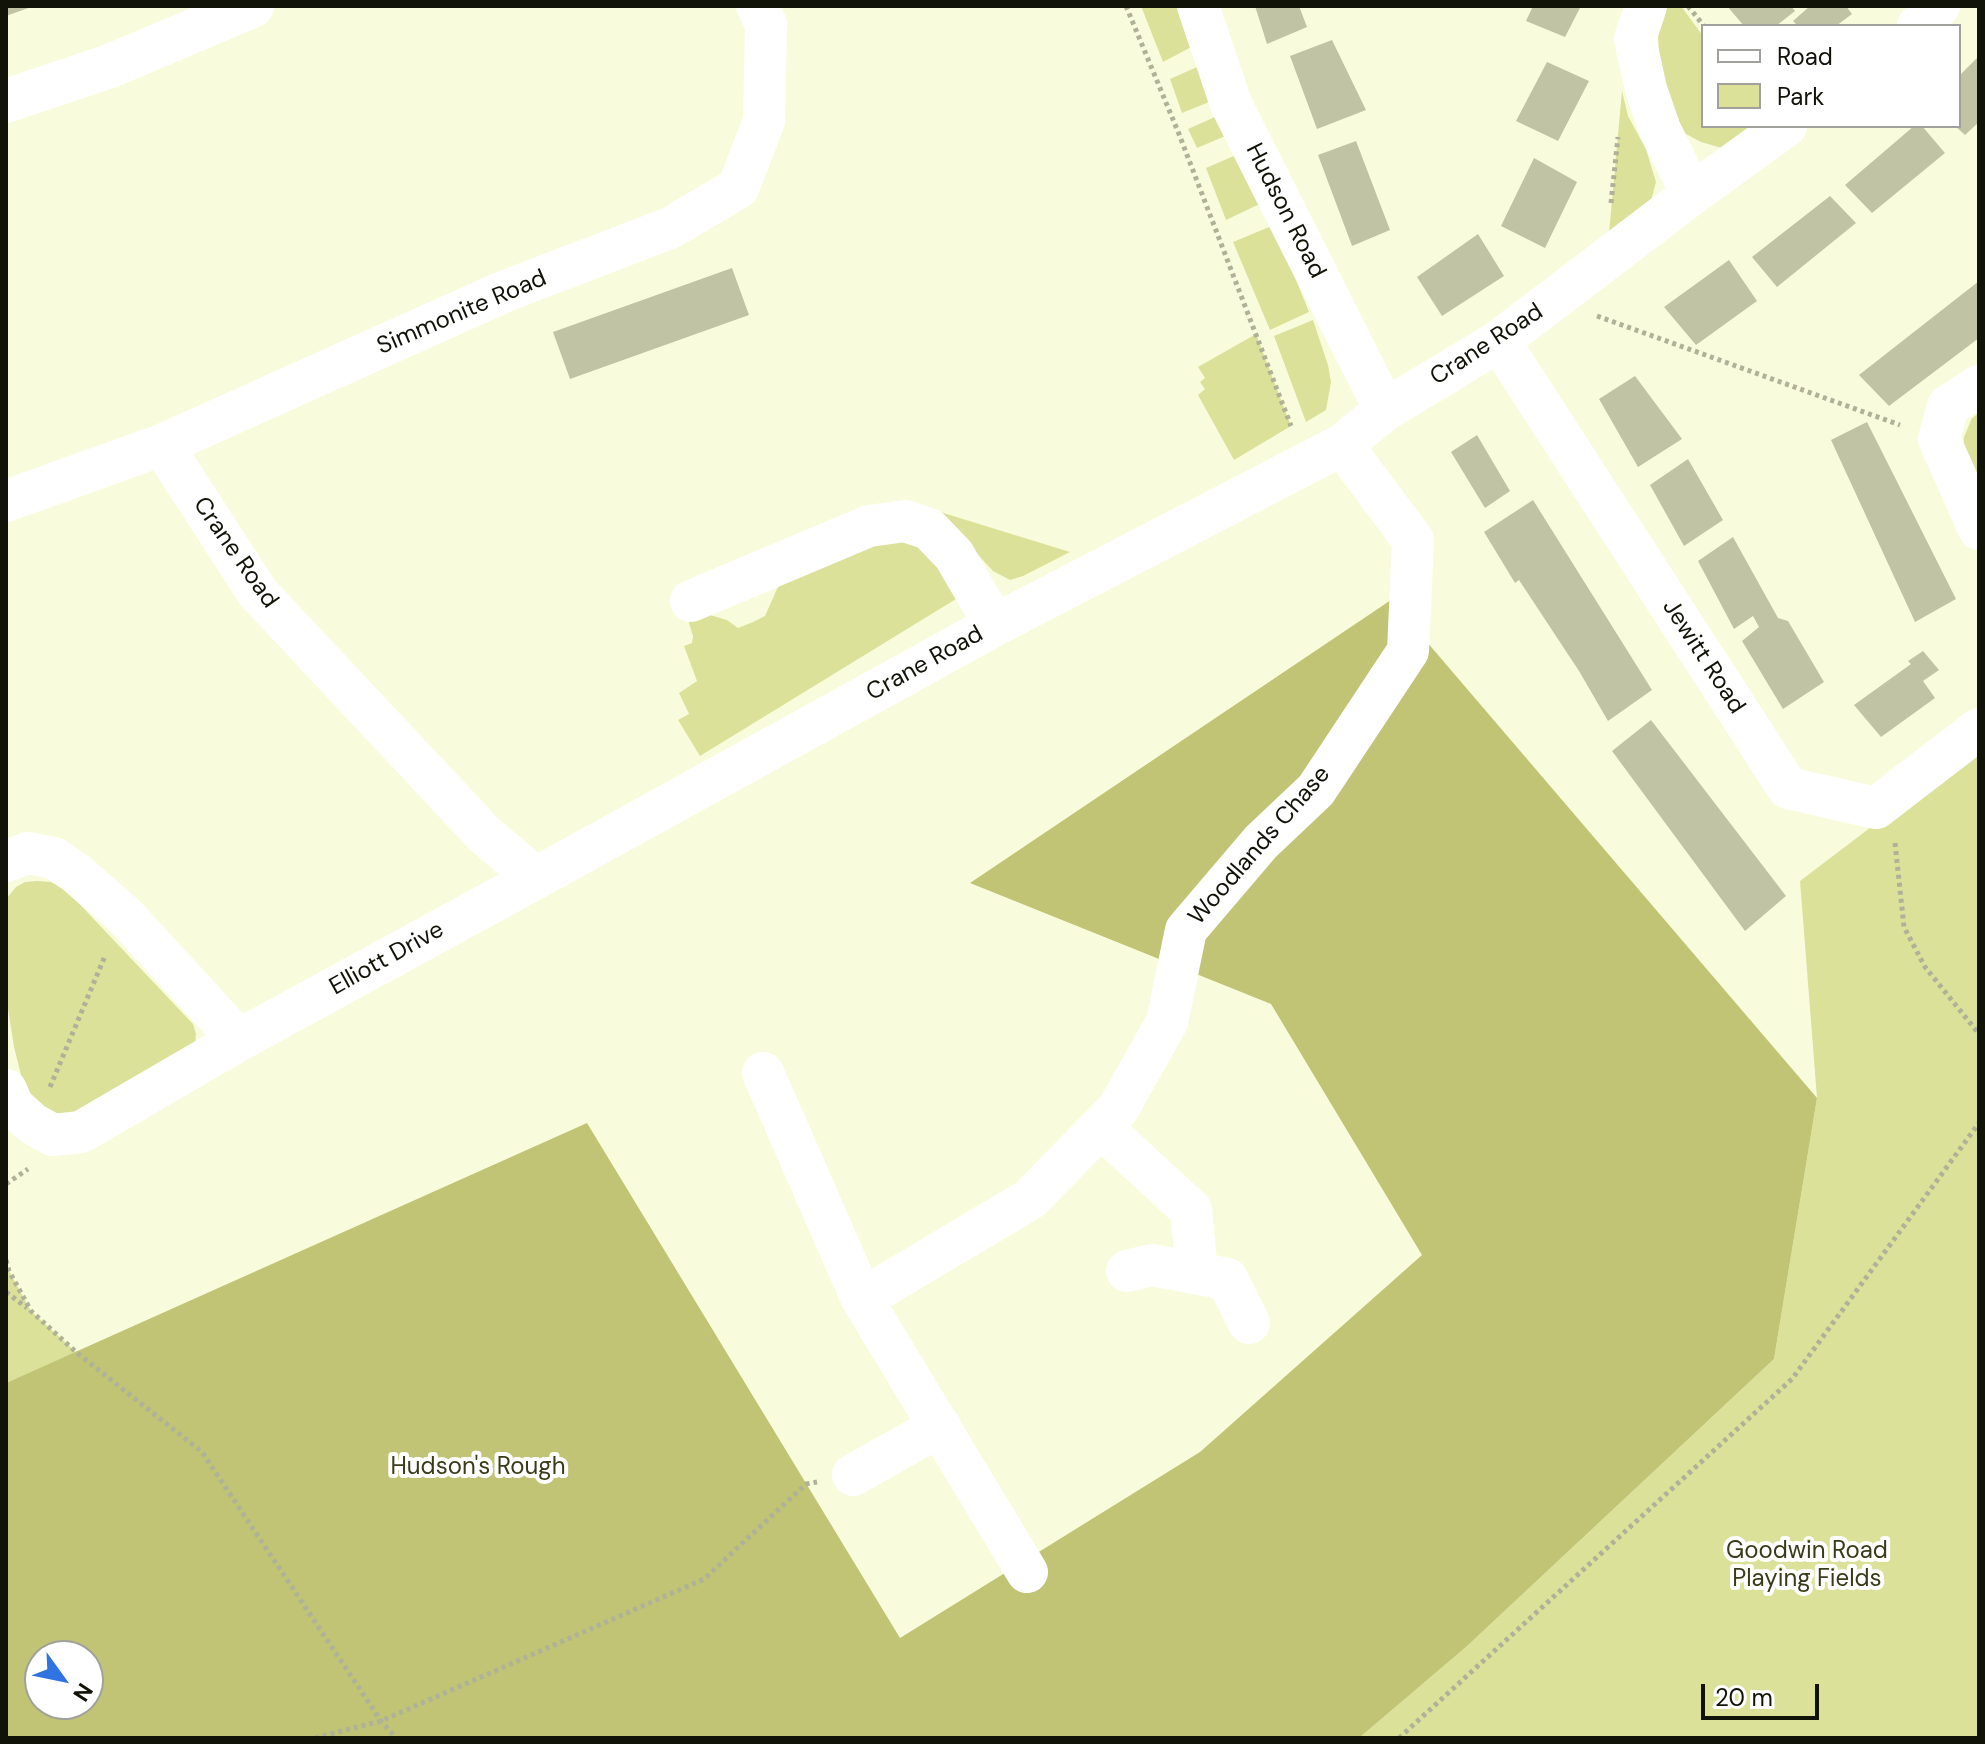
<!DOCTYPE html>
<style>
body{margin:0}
#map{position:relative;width:1985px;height:1744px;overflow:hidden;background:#f9fcdc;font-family:"DM Sans",sans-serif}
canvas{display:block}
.frame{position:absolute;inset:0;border:8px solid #121308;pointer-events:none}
.legend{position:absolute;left:1701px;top:24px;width:260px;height:104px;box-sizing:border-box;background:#fff;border:2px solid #a0a19c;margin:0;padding:10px 14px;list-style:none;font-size:24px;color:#121308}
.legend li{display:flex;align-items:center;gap:16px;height:40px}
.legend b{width:40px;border:2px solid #a0a19c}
.north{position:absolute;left:24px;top:1640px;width:80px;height:80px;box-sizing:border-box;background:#fff;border:2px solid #a0a19c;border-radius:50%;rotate:123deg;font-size:22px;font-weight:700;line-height:32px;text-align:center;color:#121308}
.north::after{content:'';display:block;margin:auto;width:28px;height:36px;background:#3074e1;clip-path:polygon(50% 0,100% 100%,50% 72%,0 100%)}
.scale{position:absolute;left:1701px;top:1684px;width:118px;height:36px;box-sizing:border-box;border:4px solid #121308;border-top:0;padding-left:10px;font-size:24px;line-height:28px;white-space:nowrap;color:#121308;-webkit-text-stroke:6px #fff;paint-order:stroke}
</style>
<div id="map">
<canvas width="1985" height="1744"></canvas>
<div class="frame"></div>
<ul class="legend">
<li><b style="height:10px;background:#fff"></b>Road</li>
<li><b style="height:22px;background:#dce19a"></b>Park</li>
</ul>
<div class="north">N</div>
<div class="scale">20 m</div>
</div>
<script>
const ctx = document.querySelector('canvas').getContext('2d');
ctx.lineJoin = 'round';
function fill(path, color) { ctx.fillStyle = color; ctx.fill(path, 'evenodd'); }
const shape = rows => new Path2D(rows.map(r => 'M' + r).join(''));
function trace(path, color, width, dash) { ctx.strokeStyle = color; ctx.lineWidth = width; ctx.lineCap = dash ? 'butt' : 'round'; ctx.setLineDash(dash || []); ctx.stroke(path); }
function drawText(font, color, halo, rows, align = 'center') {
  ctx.font = font + ' "DM Sans",sans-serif'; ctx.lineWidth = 8; ctx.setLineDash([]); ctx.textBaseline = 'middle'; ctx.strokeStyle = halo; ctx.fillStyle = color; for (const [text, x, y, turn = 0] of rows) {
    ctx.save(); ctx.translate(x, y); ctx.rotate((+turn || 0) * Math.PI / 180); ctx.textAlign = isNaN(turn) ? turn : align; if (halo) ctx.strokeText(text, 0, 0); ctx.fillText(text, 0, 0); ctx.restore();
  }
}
fill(shape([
 [1141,6,1186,6,1201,42,1163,62],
 [1660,6,1681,6,1703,36,1703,126,1752,126,1722,148,1701,142,1686,134,1673,120,1660,66,1658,36],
 [1206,63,1219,98,1182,113,1170,79],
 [1622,91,1628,116,1646,149,1656,182,1651,201,1609,233],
 [1226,112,1235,132,1197,148,1188,129],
 [1243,152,1264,202,1226,220,1206,168],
 [1274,225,1309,312,1270,330,1233,242],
 [1313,320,1328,365,1331,382,1326,410,1306,422,1274,336],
 [1256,334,1291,426,1234,460,1198,395,1205,389,1200,382,1205,378,1198,367],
 [1979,413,1979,503,1963,456,1964,437,1972,418],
 [937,511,1070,552,1023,576,1010,580,993,571],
 [882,538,916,544,939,567,956,599,700,756,678,720,689,714,679,693,697,681,684,646,692,643,693,636,688,620,710,615,727,620,738,628,753,622,765,616,777,589,785,578],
 [1979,745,1979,1738,1359,1738,1466,1647,1774,1359,1817,1098,1800,881],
 [37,881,51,882,63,888,71,895,193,1024,196,1034,195,1045,74,1116,55,1116,30,1099,21,1075,14,1047,6,996,6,899,16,887,25,882],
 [6,1260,9,1271,31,1311,76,1352,6,1383]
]), '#dce19a');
fill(shape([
 [1391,600,1817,1098,1774,1359,1466,1647,1359,1738,6,1738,6,1383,587,1123,900,1638,1200,1452,1422,1255,1271,1004,970,883],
 [40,1656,88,1656,88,1704,40,1704]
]), '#c0c474');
fill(shape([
 [6,6,34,6,6,16],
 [1255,6,1299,6,1307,27,1267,44],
 [1533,6,1581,6,1565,37,1526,21],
 [1727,6,1791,6,1795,11,1776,26,1744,26],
 [1810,6,1846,6,1852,14,1836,26,1798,26,1793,21],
 [1332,40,1366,110,1317,129,1290,56],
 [1979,56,1979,122,1965,135,1955,126,1959,126,1959,76],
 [1547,62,1589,81,1558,141,1516,121],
 [1914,126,1922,126,1945,153,1872,213,1845,185],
 [1356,141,1390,230,1352,246,1318,155],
 [1534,158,1577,182,1545,248,1501,226],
 [1830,196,1856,223,1777,287,1752,257],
 [1478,234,1504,276,1442,316,1417,277],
 [1729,260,1757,301,1696,345,1664,307],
 [732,268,749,315,570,379,553,332],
 [1979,281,1979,338,1889,406,1859,375],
 [1635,376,1682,439,1638,467,1599,399],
 [1867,422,1956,599,1915,622,1831,440],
 [1477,435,1510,491,1485,508,1451,452],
 [1688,459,1723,520,1684,546,1650,485],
 [1533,500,1652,690,1608,721,1579,671,1519,580,1515,583,1484,532],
 [1733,537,1778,618,1788,621,1824,682,1783,709,1742,641,1759,627,1753,616,1734,629,1698,561],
 [1923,651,1939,670,1923,681,1935,698,1881,737,1854,705,1911,664,1908,661],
 [1651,720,1786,896,1745,931,1612,751]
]), '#c1c3a5');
trace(shape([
 [1126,6,1179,134,1291,426],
 [1688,6,1704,26],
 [1611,203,1618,137],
 [1597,316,1900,425],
 [1895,843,1904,927,1925,967,1979,1034],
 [50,1087,105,956],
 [6,1184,28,1169],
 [6,1260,9,1271,31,1311,76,1352,202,1452,381,1721,396,1738],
 [6,1292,27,1308],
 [315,1738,381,1721,704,1579,806,1484,817,1482],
 [1399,1738,1792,1379,1979,1123]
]), '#afb298', 5, [4, 4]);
trace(shape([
 [1198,6,1231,104,1385,410],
 [1646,6,1635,39,1646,89,1660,130,1692,194],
 [1918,26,1939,6],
 [1499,341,1788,788,1876,808,1979,729],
 [1979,386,1948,406,1939,439,1979,529],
 [162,445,258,593,485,835,536,878,995,625,1342,445,1385,410,1499,341,1692,194,1786,126],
 [6,501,162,445,503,292,670,228,738,188,764,121,766,24,757,6],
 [691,601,869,526,905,521,929,529,954,555,995,625],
 [6,861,28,853,54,858,76,873,124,915,239,1040],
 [763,1073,862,1299,1027,1572],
 [6,1090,13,1106,33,1124,53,1135,81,1132,239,1040,536,878],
 [1101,1127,1191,1210,1197,1273],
 [1127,1271,1152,1265,1227,1279,1249,1323],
 [862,1299,1030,1199,1118,1109,1167,1022,1186,930,1261,842,1316,790,1408,651,1413,540,1342,445],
 [853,1475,940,1426]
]), '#fff', 42);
trace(shape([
 [6,101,110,66,252,6]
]), '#fff', 44);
drawText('24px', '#121308', '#fff', [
 ["Hudson Road",1285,211,63],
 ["Simmonite Road",462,313,-23],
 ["Crane Road",1487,345,-33],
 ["Crane Road",235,553,55],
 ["Jewitt Road",1703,657,57],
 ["Crane Road",925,664,-29],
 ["Woodlands Chase",1260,846,-49],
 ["Elliott Drive",387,959,-29]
]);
drawText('24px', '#3a3c19', '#fff', [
 ["Hudson's Rough",478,1468],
 ["Goodwin Road",1807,1552],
 ["Playing Fields",1807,1580]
]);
</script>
